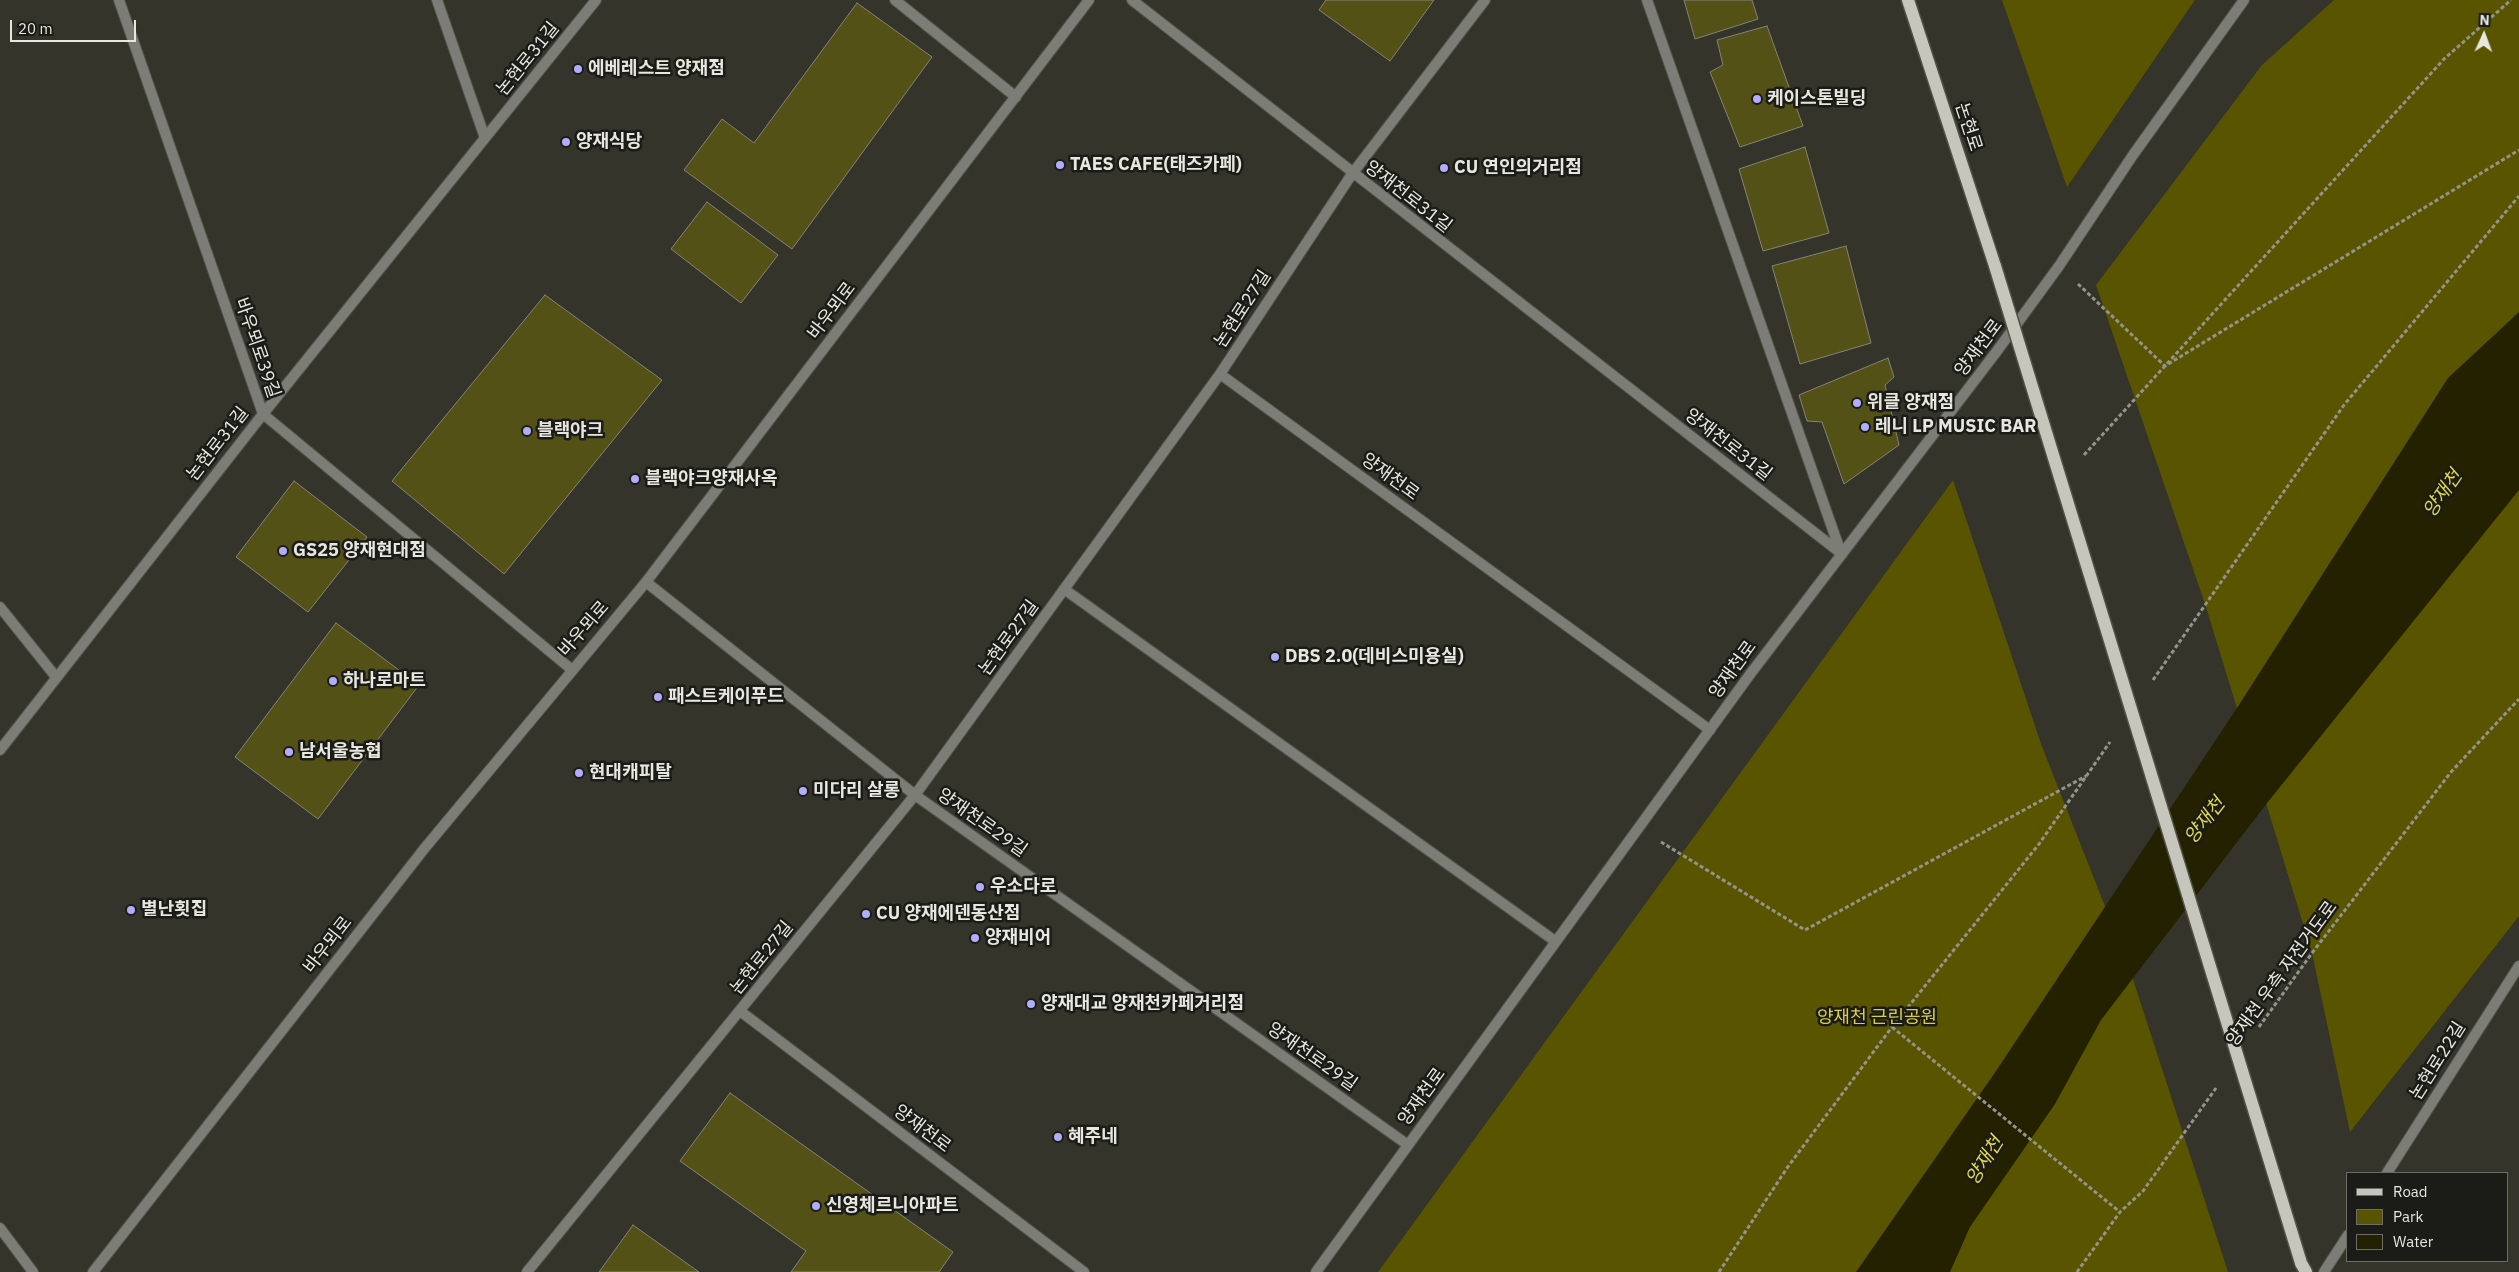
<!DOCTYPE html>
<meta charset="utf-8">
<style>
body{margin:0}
#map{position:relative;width:2519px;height:1272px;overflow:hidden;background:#34342a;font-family:"IBM Plex Sans",sans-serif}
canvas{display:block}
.legend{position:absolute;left:2346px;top:1172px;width:162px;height:90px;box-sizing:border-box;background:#1b1b17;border:1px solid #6d6d67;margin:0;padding:6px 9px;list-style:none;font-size:15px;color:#e7e7e0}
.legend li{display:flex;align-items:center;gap:10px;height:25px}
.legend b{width:25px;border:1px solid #6d6d67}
.north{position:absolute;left:2459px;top:10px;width:50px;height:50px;-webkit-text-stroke:4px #1b1b17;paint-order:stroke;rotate:2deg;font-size:14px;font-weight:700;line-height:20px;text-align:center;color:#e7e7e0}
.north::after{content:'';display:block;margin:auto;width:18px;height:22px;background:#e7e7e0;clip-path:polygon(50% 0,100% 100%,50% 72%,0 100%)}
.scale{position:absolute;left:10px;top:20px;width:126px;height:22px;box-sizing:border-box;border:2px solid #e7e7e0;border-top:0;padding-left:6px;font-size:15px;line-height:18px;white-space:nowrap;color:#e7e7e0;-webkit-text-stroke:4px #1b1b17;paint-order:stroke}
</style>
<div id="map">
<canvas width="2519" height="1272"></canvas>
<ul class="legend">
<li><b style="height:6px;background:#c6c6bc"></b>Road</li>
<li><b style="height:14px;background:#595400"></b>Park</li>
<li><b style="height:14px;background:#232100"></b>Water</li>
</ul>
<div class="north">N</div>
<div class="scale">20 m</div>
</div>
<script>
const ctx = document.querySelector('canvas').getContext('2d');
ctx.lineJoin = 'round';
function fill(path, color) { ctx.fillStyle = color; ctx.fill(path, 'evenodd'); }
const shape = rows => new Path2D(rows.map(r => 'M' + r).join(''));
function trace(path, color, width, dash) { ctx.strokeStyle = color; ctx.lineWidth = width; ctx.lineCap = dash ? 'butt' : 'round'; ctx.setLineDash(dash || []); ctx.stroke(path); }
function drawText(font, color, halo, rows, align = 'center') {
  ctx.font = font + ' "IBM Plex Sans","Noto Sans KR",sans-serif'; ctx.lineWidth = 5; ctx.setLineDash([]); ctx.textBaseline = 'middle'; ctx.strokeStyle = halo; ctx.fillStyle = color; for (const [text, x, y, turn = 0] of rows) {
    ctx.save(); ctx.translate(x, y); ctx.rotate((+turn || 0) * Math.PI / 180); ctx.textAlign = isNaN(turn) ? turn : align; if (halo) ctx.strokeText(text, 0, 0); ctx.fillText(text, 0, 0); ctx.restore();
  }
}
fill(shape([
 [2002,0,2195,0,2067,187],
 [2334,0,2519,0,2519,916,2350,1132,2312,953,2205,604,2096,285,2262,65],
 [1953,480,2041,744,2129,967,2228,1272,1378,1272]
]), '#595400');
fill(shape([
 [2519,312,2519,490,2267,803,2101,1020,2055,1104,1970,1227,1950,1272,1856,1272,1996,1071,2237,708,2448,378]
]), '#232100');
const building = shape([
 [1326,0,1434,0,1390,61,1319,10,1326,0],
 [1684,0,1752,0,1758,19,1695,39,1684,0],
 [857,3,932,57,792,249,684,170,722,119,754,143,857,3],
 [1767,26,1803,126,1740,147,1710,72,1723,65,1717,40,1767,26],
 [1805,147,1829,233,1763,251,1739,169,1805,147],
 [707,202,778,255,741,303,671,249,707,202],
 [1846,246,1871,343,1800,364,1772,266,1846,246],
 [545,295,662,380,504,574,392,481,545,295],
 [1888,358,1894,377,1885,385,1899,445,1844,484,1822,422,1807,421,1799,395,1888,358],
 [294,481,367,537,308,612,236,557,294,481],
 [336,623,419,685,318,819,235,757,336,623],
 [730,1093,953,1252,939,1272,791,1272,806,1251,680,1161,730,1093],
 [633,1225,699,1272,599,1272,633,1225]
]);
fill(building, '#545117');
trace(building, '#848378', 1);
const minor = shape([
 [119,0,263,414,571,669],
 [437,0,485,138],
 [895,0,1016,97],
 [1132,0,1842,554],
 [1647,0,1841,553],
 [1220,374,1710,730],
 [646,582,915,795,1408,1145],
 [1064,589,1555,941],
 [0,607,56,677],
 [0,750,263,414,596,0],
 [740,1011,1084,1272],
 [2387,1173,2519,966],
 [0,1228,33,1272],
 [527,1272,915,795,1220,374,1352,174,1485,0],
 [2324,1272,2348,1235]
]);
const tertiary = shape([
 [93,1272,424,849,646,582,1089,0],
 [1316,1272,1751,673,1997,351,2059,266,2133,155,2244,0]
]);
const primary = shape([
 [1908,0,1995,266],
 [2301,1263,2306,1272]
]);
trace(minor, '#515147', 12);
trace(tertiary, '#515147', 12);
trace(primary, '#515147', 15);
trace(shape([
 [2078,284,2165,366,2519,150],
 [2084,455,2444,59,2511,0],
 [2153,680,2344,405,2519,196],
 [1661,842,1805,930,2086,776],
 [1892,1027,2120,1212],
 [2259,1027,2312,953,2451,772,2519,699],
 [1719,1272,1787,1168,1892,1027,2039,844,2110,742],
 [2077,1272,2120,1212,2143,1191,2216,1088]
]), '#94948b', 3, [4, 2.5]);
trace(minor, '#7d7d78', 10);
trace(tertiary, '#7d7d78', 10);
trace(primary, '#c6c6bc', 12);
const primaryBridge = shape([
 [1995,266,2301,1263]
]);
trace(primaryBridge, '#515147', 15, []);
trace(primaryBridge, '#c6c6bc', 12);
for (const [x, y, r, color] of [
 [578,69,5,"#b1adfa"],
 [1757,99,5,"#b1adfa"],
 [566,142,5,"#b1adfa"],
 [1060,165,5,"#b1adfa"],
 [1444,168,5,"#b1adfa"],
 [1857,403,5,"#b1adfa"],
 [1865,427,5,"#b1adfa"],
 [527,431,5,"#b1adfa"],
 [635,479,5,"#b1adfa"],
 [283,551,5,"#b1adfa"],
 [1275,657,5,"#b1adfa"],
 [333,681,5,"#b1adfa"],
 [658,697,5,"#b1adfa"],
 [289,752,5,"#b1adfa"],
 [579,773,5,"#b1adfa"],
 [803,791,5,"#b1adfa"],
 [980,887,5,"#b1adfa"],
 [131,910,5,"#b1adfa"],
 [866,914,5,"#b1adfa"],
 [975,938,5,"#b1adfa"],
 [1031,1004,5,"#b1adfa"],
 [1058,1137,5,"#b1adfa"],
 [816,1206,5,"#b1adfa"]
]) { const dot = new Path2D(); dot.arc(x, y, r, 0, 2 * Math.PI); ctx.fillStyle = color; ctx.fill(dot); trace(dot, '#1b1b17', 2); }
drawText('18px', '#e7e7e0', '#1b1b17', [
 ["논현로31길",528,59,-51],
 ["논현로",1968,127,72],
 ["양재천로31길",1408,197,38],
 ["논현로27길",1243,309,-57],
 ["바우뫼로",832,311,-53],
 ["바우뫼로39길",257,348,71],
 ["양재천로",1979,348,-53],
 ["논현로31길",218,444,-52],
 ["양재천로31길",1728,445,38],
 ["양재천로",1390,477,36],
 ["바우뫼로",584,629,-49],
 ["논현로27길",1009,638,-54],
 ["양재천로",1733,670,-54],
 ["양재천로29길",982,823,35],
 ["바우뫼로",328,945,-52],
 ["논현로27길",762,958,-51],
 ["양재천 우측 자전거도로",2282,974,-54],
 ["양재천로29길",1312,1057,35],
 ["논현로22길",2438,1061,-58],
 ["양재천로",1422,1097,-54],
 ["양재천로",922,1129,37]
]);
drawText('bold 18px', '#e7e7e0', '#1b1b17', [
 ["에베레스트 양재점",588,69],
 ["케이스톤빌딩",1767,99],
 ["양재식당",576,142],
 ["TAES CAFE(태즈카페)",1070,165],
 ["CU 연인의거리점",1454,168],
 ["위클 양재점",1867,403],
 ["레니 LP MUSIC BAR",1875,427],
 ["블랙야크",537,431],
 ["블랙야크양재사옥",645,479],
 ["GS25 양재현대점",293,551],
 ["DBS 2.0(데비스미용실)",1285,657],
 ["하나로마트",343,681],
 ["패스트케이푸드",668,697],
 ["남서울농협",299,752],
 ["현대캐피탈",589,773],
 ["미다리 살롱",813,791],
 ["우소다로",990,887],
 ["별난횟집",141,910],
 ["CU 양재에덴동산점",876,914],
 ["양재비어",985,938],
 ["양재대교 양재천카페거리점",1041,1004],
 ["혜주네",1068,1137],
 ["신영체르니아파트",826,1206]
], 'left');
drawText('18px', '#d8d03e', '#1b1b17', [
 ["양재천 근린공원",1877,1018]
]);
drawText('italic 19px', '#dfd747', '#1b1b17', [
 ["양재천",2443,494,-55],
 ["양재천",2205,821,-52],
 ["양재천",1985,1161,-58]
]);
</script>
